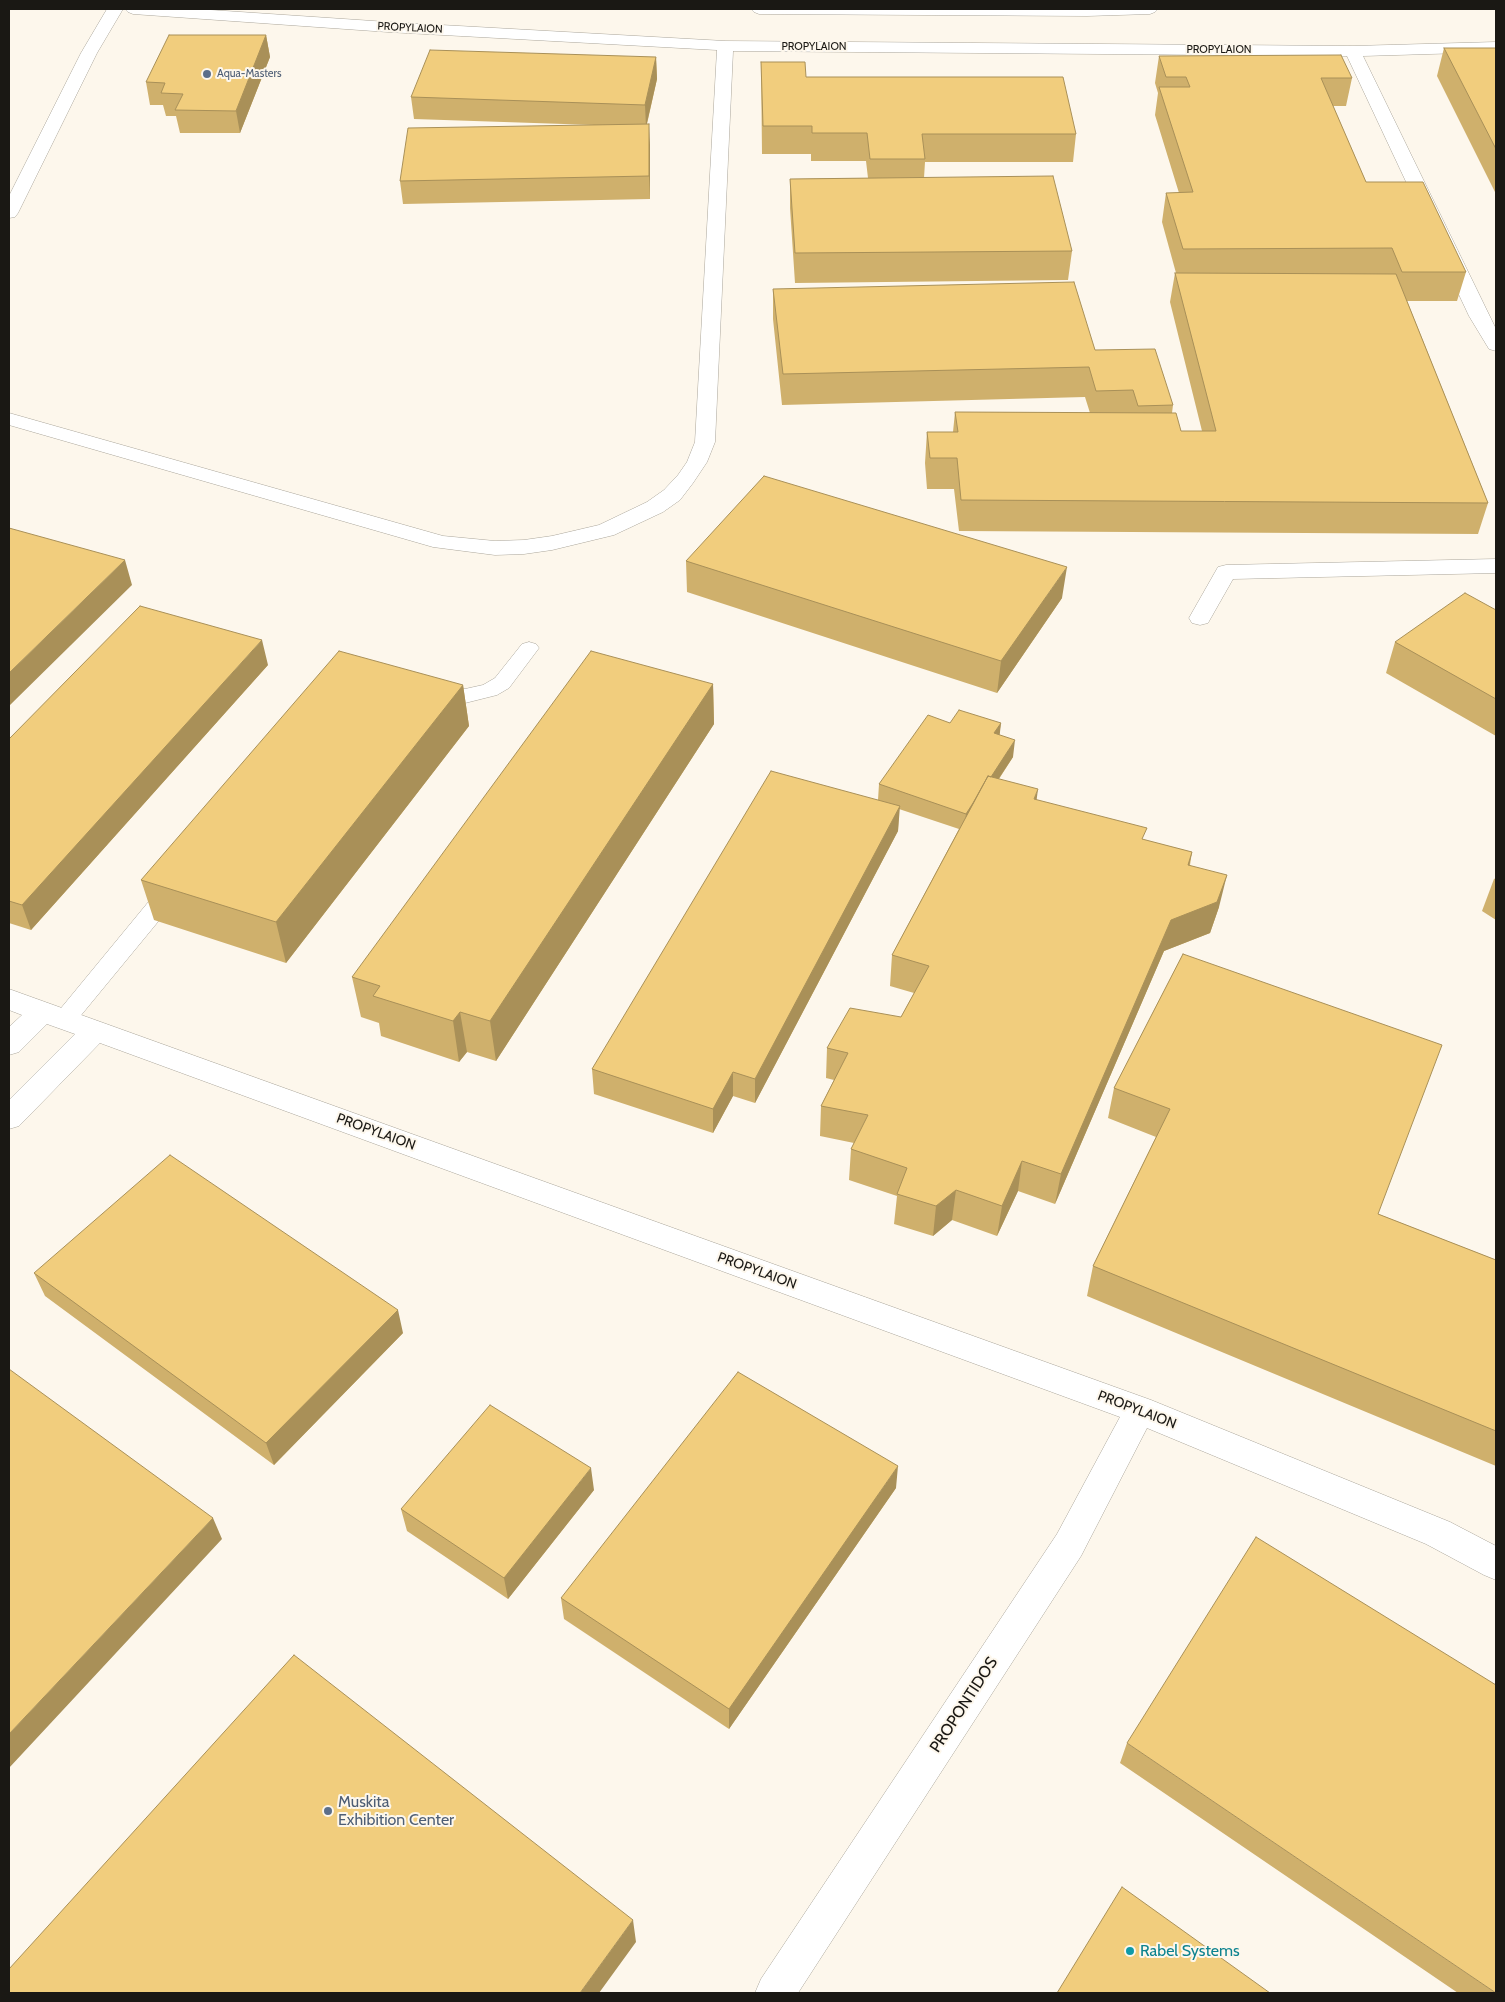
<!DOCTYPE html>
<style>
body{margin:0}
#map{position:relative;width:1505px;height:2002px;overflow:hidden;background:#fdf7ec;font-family:Cabin,sans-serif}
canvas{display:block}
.frame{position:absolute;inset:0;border:10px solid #1a1814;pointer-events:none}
</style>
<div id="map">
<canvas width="1505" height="2002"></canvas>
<div class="frame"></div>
</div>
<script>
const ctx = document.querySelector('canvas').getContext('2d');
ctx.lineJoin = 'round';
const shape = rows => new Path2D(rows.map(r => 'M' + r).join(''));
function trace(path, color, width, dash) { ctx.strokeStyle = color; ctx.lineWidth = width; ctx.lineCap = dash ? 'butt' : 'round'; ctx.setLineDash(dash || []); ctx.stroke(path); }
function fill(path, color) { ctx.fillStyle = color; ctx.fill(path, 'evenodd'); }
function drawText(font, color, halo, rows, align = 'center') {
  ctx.font = font + ' Cabin,sans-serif'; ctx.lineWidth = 4; ctx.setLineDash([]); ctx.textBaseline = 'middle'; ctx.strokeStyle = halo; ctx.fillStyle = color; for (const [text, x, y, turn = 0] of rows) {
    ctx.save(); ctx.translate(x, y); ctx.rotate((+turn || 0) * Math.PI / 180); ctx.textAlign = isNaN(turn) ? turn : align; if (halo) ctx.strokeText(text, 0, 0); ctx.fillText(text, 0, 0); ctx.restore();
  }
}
const lane = shape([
 [529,642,536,644,539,648,509,688,497,695,465,703,434,699,427,697,424,692,427,687,434,685,465,689,483,685,495,678,522,644,529,642],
 [172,881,180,883,183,889,180,895,73,1025,65,1028,57,1025,53,1019,57,1013,164,883,172,881]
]);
const street = shape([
 [107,9,123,9,97,53,18,213,15,217,9,218,9,196,81,53,107,9],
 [125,9,196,9,388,22,725,41,1353,46,1496,42,1496,52,1363,56,1496,329,1496,351,1489,349,1469,316,1347,56,733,51,715,442,707,462,693,483,680,500,663,512,614,535,552,550,524,554,495,555,433,547,9,425,9,413,443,536,495,541,524,540,552,536,599,525,647,502,664,490,678,475,687,462,695,442,717,50,388,32,133,14,128,12,125,9],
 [1496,559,1496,573,1233,579,1208,623,1200,625,1192,623,1189,618,1218,567,1226,565,1496,559],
 [9,989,1151,1400,1450,1522,1496,1546,1496,1580,1484,1575,1426,1544,1147,1428,1081,1556,798,1993,755,1993,761,1979,1057,1534,1120,1417,100,1043,19,1126,9,1129,9,1100,75,1034,47,1024,19,1052,9,1055,9,1027,22,1015,9,1010,9,989]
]);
const highway = shape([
 [751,9,1158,9,1155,12,1150,14,1087,16,759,14,754,12,751,9]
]);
trace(lane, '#aba69b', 1);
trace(street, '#aba69b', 1);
trace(highway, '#aba69b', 1);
fill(lane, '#fff');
fill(street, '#fff');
fill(highway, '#fff');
fill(shape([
 [266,35,270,57,240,133,180,133,176,116,166,116,163,105,150,105,146,82],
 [1444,48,1496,48,1496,194,1437,76],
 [1159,56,1352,78,1346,106,1333,106,1366,182,1466,272,1457,301,1407,301,1488,503,1478,534,959,531,954,489,927,489,925,463,927,432,953,432,955,412,1090,413,1085,397,782,405,773,319,773,289,1095,350,1173,405,1172,413,1181,431,1202,431,1170,302,1175,273,1176,273,1162,222,1166,193,1179,193,1155,115,1158,93,1155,83],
 [656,57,657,79,647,124,650,146,650,199,403,204,400,181,594,125,414,119,411,97],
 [761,62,806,77,1076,134,1073,162,925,162,924,178,1072,251,1068,280,795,283,790,208,790,179,868,178,866,161,811,161,811,154,762,154],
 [686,561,1062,598,997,693,687,592],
 [1496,610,1496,736,1386,673,1395,642],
 [268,665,31,930,9,923,9,739],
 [713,684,714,724,496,1061,467,1052,459,1062,381,1036,379,1023,361,1017,352,977],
 [463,685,469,726,286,963,154,920,141,880],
 [950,723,1001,723,999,735,1013,757,999,779,1037,800,1144,840,1192,852,1190,865,1219,907,1210,933,1164,951,1055,1204,1018,1191,997,1236,952,1220,933,1236,894,1224,897,1196,849,1180,851,1149,854,1143,820,1136,821,1106,834,1080,826,1078,827,1048,901,1017,914,993,890,986,892,955,959,829,899,809,898,831,755,1103,733,1096,713,1133,594,1094,592,1069,878,800,879,784],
 [1496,878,1496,920,1482,911,1494,879],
 [1183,954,1378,1214,1496,1260,1496,1466,1087,1296,1093,1266,1156,1137,1108,1118,1114,1088],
 [34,1273,403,1333,274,1465,45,1296],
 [896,1488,729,1729,564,1619,561,1598],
 [594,1490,508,1599,407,1531,401,1509],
 [1127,1743,1496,1993,1458,1993,1120,1763]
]), '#cfb06c');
fill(shape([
 [266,35,270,57,240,133,236,111],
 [656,57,657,79,646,127,645,105],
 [649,124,650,146,650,199,649,176],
 [125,560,132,585,9,706,9,673],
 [1067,567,1062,598,997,693,1001,661],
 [262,640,268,665,31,930,22,905],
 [713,684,714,724,496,1061,490,1021],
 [463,685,469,726,286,963,276,922],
 [1001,723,999,741,994,733],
 [1015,740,1013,757,964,831,966,814],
 [1038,789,1034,820,1034,799],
 [900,806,898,831,755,1103,755,1079],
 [1192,852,1185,884,1188,865],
 [1227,875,1219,907,1210,933,1164,951,1055,1204,1061,1174,1171,920],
 [460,1012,467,1052,459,1062,453,1021],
 [733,1072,733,1096,713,1133,713,1109],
 [1022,1161,1018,1191,997,1236,1002,1206],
 [956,1190,952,1220,933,1236,936,1206],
 [398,1310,403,1333,274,1465,266,1443],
 [898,1466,896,1488,729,1729,729,1709],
 [591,1468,594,1490,508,1599,504,1578],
 [213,1518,222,1539,9,1768,9,1734],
 [633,1920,636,1942,599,1993,580,1993]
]), '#a99058');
const building = shape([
 [169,35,266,35,236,111,175,110,183,94,161,93,165,83,146,82,169,35],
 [1444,48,1496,48,1496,149,1444,48],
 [430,50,656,57,645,105,411,97,430,50],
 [1341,55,1352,78,1321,78,1366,182,1423,182,1466,272,1402,272,1392,248,1183,249,1166,193,1193,192,1159,87,1190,87,1186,77,1166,77,1159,56,1341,55],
 [761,62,805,62,806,77,1063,77,1076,134,922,134,925,159,870,159,867,133,812,133,812,126,763,126,761,62],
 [649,124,649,176,400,181,408,128,649,124],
 [1053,176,1072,251,795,253,790,179,1053,176],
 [1175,273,1396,274,1488,503,961,500,957,458,930,458,927,432,958,432,955,412,1176,413,1181,431,1216,431,1175,273],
 [1074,282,1095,350,1155,349,1173,405,1138,406,1133,390,1096,391,1089,367,783,374,773,289,1074,282],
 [764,476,1067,567,1001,661,686,561,764,476],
 [9,528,125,560,9,673,9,528],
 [1465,593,1496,610,1496,699,1395,642,1465,593],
 [140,606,262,640,22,905,9,901,9,739,140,606],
 [339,651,463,685,276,922,141,880,339,651],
 [591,651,713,684,490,1021,460,1012,453,1021,373,996,380,986,352,977,591,651],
 [959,710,1001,723,994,733,1015,740,991,777,988,776,973,803,966,814,879,784,928,715,950,723,959,710],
 [771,771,900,806,755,1079,733,1072,713,1109,592,1069,771,771],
 [988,776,1038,789,1034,799,1147,828,1142,839,1192,852,1188,865,1227,875,1217,902,1171,920,1061,1174,1022,1161,1002,1206,956,1190,936,1206,897,1194,907,1168,851,1149,868,1115,821,1106,848,1053,827,1048,850,1008,901,1017,929,966,892,955,988,776],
 [1183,954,1442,1045,1378,1214,1496,1260,1496,1431,1093,1266,1170,1109,1114,1088,1183,954],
 [170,1155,398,1310,266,1443,34,1273,170,1155],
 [9,1369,213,1518,9,1734,9,1369],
 [738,1372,898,1466,729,1709,561,1598,738,1372],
 [490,1405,591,1468,504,1578,401,1509,490,1405],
 [1256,1537,1496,1685,1496,1993,1127,1743,1256,1537],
 [294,1655,633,1920,580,1993,9,1993,9,1969,294,1655],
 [1122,1887,1270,1993,1057,1993,1122,1887]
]);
fill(building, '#f1cd7d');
trace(building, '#a99058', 1);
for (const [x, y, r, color] of [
 [207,74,5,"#5c6f8a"],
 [328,1811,5,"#5c6f8a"],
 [1130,1951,5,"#0f9aa8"]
]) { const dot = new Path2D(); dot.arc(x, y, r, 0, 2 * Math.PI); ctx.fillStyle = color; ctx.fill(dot); trace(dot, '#fdf7ec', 2); }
drawText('11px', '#1a1814', '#fdf7ec', [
 ["PROPYLAION",410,28,3],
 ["PROPYLAION",814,47],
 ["PROPYLAION",1219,50]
]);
drawText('11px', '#4e5e75', '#fdf7ec', [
 ["Aqua-Masters",217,74]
], 'left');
drawText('14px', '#1a1814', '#fdf7ec', [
 ["PROPYLAION",376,1132,20],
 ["PROPYLAION",757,1271,20],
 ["PROPYLAION",1137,1410,21]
]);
drawText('16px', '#1a1814', '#fdf7ec', [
 ["PROPONTIDOS",964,1705,-57]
]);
drawText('16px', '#4e5e75', '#fdf7ec', [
 ["Muskita",338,1802],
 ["Exhibition Center",338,1820]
], 'left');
drawText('16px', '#0d838f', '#fdf7ec', [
 ["Rabel Systems",1140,1951]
], 'left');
</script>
